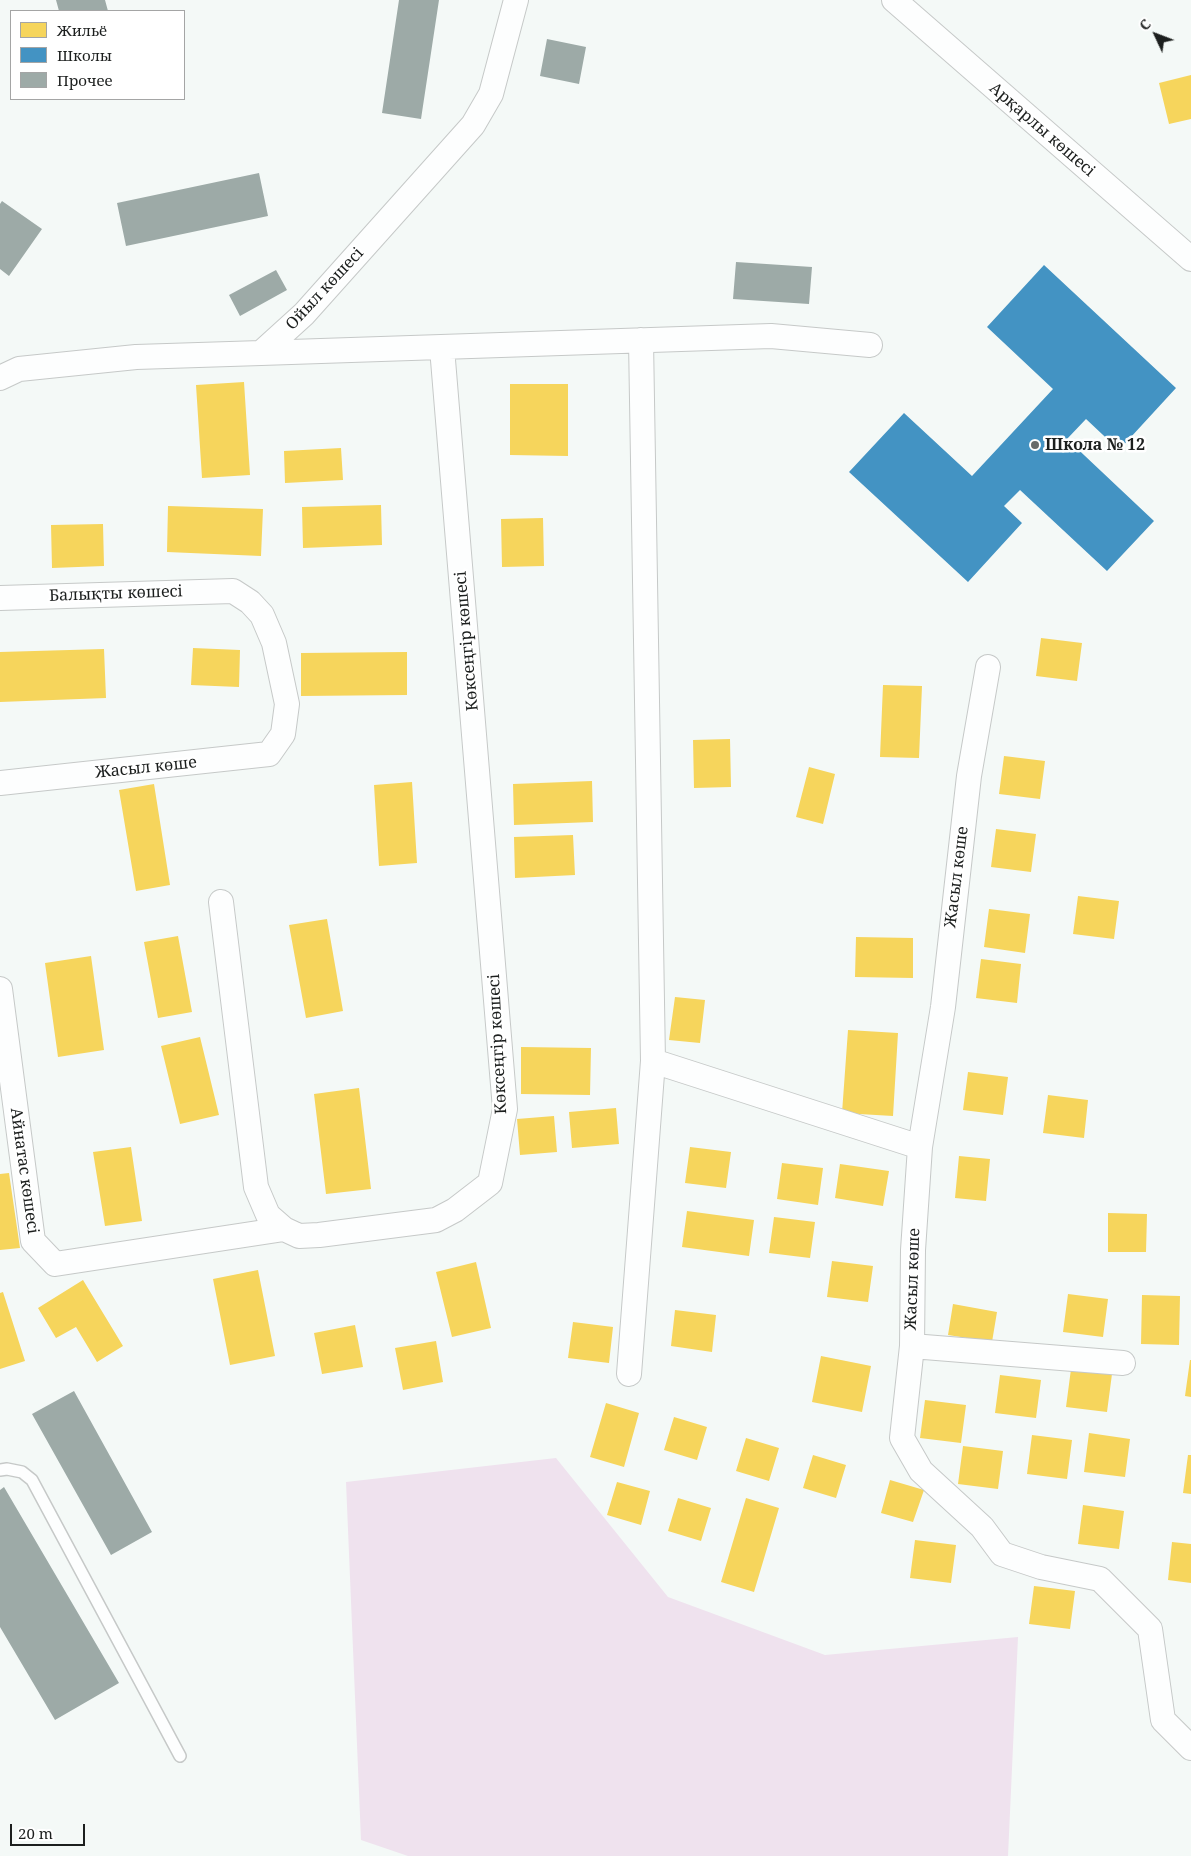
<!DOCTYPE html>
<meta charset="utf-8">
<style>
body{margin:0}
#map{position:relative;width:1191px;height:1856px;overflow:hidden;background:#f4f9f7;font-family:"Noto Serif",serif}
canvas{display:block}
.legend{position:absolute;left:10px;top:10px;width:175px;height:90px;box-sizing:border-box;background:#fff;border:1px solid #a4a5a5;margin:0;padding:6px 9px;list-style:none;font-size:15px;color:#1c1f1e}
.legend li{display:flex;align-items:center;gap:10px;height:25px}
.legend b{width:25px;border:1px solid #a4a5a5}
.north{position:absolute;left:1131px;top:10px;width:50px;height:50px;-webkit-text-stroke:4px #fff;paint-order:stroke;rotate:313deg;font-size:14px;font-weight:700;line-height:20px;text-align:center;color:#1c1f1e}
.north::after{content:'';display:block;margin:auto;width:18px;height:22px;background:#1c1f1e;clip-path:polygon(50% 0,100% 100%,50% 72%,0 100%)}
.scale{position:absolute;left:10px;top:1824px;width:75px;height:22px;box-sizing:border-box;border:2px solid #1c1f1e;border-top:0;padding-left:6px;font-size:15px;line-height:18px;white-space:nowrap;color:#1c1f1e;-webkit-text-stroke:4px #fff;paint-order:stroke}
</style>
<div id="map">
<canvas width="1191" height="1856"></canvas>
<ul class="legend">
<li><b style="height:14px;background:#f6d55c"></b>Жильё</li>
<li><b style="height:14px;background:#4393c3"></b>Школы</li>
<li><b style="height:14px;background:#9daaa7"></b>Прочее</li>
</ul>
<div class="north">С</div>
<div class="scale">20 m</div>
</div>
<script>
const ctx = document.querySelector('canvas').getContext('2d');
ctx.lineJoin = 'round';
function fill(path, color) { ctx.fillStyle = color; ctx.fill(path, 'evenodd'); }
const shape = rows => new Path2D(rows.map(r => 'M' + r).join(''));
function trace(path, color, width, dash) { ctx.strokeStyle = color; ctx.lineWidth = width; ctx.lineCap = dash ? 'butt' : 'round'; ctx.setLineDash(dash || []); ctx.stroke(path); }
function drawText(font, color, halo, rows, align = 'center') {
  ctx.font = font + ' "Noto Serif",serif'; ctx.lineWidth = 5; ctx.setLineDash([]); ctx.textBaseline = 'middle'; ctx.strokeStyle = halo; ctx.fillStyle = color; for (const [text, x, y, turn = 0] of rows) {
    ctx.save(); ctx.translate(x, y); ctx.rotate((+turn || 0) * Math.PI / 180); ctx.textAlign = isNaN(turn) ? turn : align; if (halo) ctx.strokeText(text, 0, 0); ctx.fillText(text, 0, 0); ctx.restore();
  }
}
fill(shape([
 [556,1458,668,1597,825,1655,1018,1637,1008,1856,408,1856,361,1840,346,1482]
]), '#efe2ee');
fill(shape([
 [1191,75,1191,119,1169,124,1159,83],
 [244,382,250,475,202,478,196,385],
 [510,384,568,384,568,456,510,455],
 [341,448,343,480,285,483,284,451],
 [381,505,382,545,303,548,302,507],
 [168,506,263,509,261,556,167,552],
 [543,518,544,566,502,567,501,519],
 [103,524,104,566,52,568,51,525],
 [1041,638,1082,643,1077,681,1036,676],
 [193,648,240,650,239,687,191,685],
 [104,649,106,698,0,702,0,652],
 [407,652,407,695,301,696,301,653],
 [883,685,922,686,919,758,880,757],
 [730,739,731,787,694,788,693,740],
 [1004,756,1045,761,1040,799,999,794],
 [809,767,835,774,823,824,796,817],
 [592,781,593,822,514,825,513,784],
 [412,782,417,863,379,866,374,785],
 [154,784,170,885,136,891,119,790],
 [996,829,1036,834,1031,872,991,867],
 [573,835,575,875,515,878,514,837],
 [1078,896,1119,901,1114,939,1073,934],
 [989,909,1030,914,1025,953,984,947],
 [327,919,343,1011,306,1018,289,925],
 [178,936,192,1012,158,1018,144,942],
 [856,937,913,938,913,978,855,977],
 [91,956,104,1050,58,1057,45,963],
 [981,959,1021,964,1017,1003,976,998],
 [675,997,705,1000,700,1043,669,1040],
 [848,1030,898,1033,893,1116,842,1113],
 [200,1037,219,1115,180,1124,161,1046],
 [521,1047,591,1048,590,1095,521,1094],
 [968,1072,1008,1077,1003,1115,963,1110],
 [359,1088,371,1189,326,1194,314,1094],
 [1048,1095,1088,1100,1084,1138,1043,1133],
 [616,1108,619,1144,572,1148,569,1112],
 [554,1116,557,1152,520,1155,517,1119],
 [131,1147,142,1221,105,1226,93,1152],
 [690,1147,731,1152,726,1188,685,1183],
 [959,1156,990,1159,986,1201,955,1198],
 [782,1163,823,1168,818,1205,777,1199],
 [840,1164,889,1171,883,1206,835,1198],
 [9,1173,20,1248,0,1250,0,1174],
 [687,1211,754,1220,749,1256,682,1247],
 [1108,1213,1147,1214,1146,1252,1108,1252],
 [774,1217,815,1222,810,1258,769,1253],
 [832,1261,873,1266,868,1302,827,1297],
 [476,1262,491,1328,452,1337,436,1272],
 [258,1270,275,1356,230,1365,213,1279],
 [83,1280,123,1346,97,1362,76,1327,56,1338,38,1308],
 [3,1292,25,1361,0,1369,0,1293],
 [1068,1294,1108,1299,1103,1337,1063,1332],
 [1142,1295,1180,1296,1179,1345,1141,1344],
 [953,1304,997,1312,992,1342,948,1335],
 [675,1310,716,1315,712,1352,671,1346],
 [573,1322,613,1327,609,1363,568,1358],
 [355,1325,363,1367,322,1374,314,1333],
 [436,1341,443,1382,403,1390,395,1348],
 [821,1356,871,1366,862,1412,812,1402],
 [1190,1360,1191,1360,1191,1397,1185,1396],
 [1071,1369,1112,1374,1107,1412,1066,1407],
 [1000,1375,1041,1380,1036,1418,995,1413],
 [925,1400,966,1405,961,1443,920,1438],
 [606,1403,639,1413,624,1467,590,1457],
 [674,1417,707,1427,697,1460,664,1450],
 [1089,1433,1130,1439,1125,1477,1084,1472],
 [1032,1435,1072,1440,1067,1479,1027,1474],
 [746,1438,779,1448,769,1481,736,1471],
 [963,1446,1003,1451,998,1489,958,1484],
 [813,1455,846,1465,836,1498,803,1488],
 [1188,1455,1191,1455,1191,1494,1183,1493],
 [890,1480,924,1490,913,1522,881,1513],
 [617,1482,650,1491,641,1525,607,1515],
 [678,1498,711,1508,701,1541,668,1531],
 [746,1498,779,1508,754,1592,721,1582],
 [1083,1505,1124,1511,1119,1549,1078,1544],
 [915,1540,956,1545,951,1583,910,1578],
 [1172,1542,1191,1544,1191,1583,1168,1580],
 [1034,1586,1075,1591,1070,1629,1029,1624]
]), '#f6d55c');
fill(shape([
 [1044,265,1176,388,1119,450,1086,419,1067,439,1154,521,1107,571,1020,490,1004,506,1022,523,968,582,849,472,904,413,972,476,1053,389,987,327]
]), '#4393c3');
fill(shape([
 [56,0,105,0,108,11,59,11],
 [399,0,439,0,421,119,382,113],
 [547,39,586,47,579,84,540,76],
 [259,173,268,216,126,246,117,203],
 [2,201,42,229,9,276,0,269,0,204],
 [736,262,812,267,809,304,733,299],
 [276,270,287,290,240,316,229,295],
 [74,1391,152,1532,111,1555,32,1414],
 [4,1487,119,1683,55,1720,0,1627,0,1490]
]), '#9daaa7');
const lane = shape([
 [0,1470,7,1469,22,1472,32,1480,180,1756]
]);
const street = shape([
 [894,0,1191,259],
 [261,353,771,336,870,345],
 [0,378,19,369,136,357,261,353,304,314,473,125,491,94,516,0],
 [0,598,233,591,250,602,262,615,274,643,287,704,283,734,269,754,0,783],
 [988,667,969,776,943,1007,920,1147,913,1250,912,1346,902,1438,921,1471,982,1527,1002,1554,1041,1567,1100,1579,1150,1629,1163,1720,1191,1748],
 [221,902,256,1187,268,1215,284,1229,299,1236,319,1235,436,1220,455,1210,490,1183,505,1109,442,348],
 [0,989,33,1241,55,1264,284,1229],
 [653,1061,920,1147],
 [912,1346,1123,1363],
 [629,1374,653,1061,641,340]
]);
trace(lane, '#c6c9c8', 14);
trace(street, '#c6c9c8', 26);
trace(lane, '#fdfefe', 11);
trace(street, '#fdfefe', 24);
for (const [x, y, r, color] of [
 [1035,445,5,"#686b6a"]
]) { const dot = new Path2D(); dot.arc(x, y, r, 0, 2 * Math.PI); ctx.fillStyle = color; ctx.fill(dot); trace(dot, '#fff', 2); }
drawText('16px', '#1c1f1e', '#fff', [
 ["Арқарлы көшесі",1042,130,41],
 ["Ойыл көшесі",325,289,-47],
 ["Балықты көшесі",116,594,-2],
 ["Көксеңгір көшесі",467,641,-95],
 ["Жасыл көше",146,768,-6],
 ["Жасыл көше",957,877,-83],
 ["Көксеңгір көшесі",498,1044,-93],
 ["Айнатас көшесі",24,1171,82],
 ["Жасыл көше",913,1279,-88]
]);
drawText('bold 16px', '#1c1f1e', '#fff', [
 ["Школа № 12",1045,445]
], 'left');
</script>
